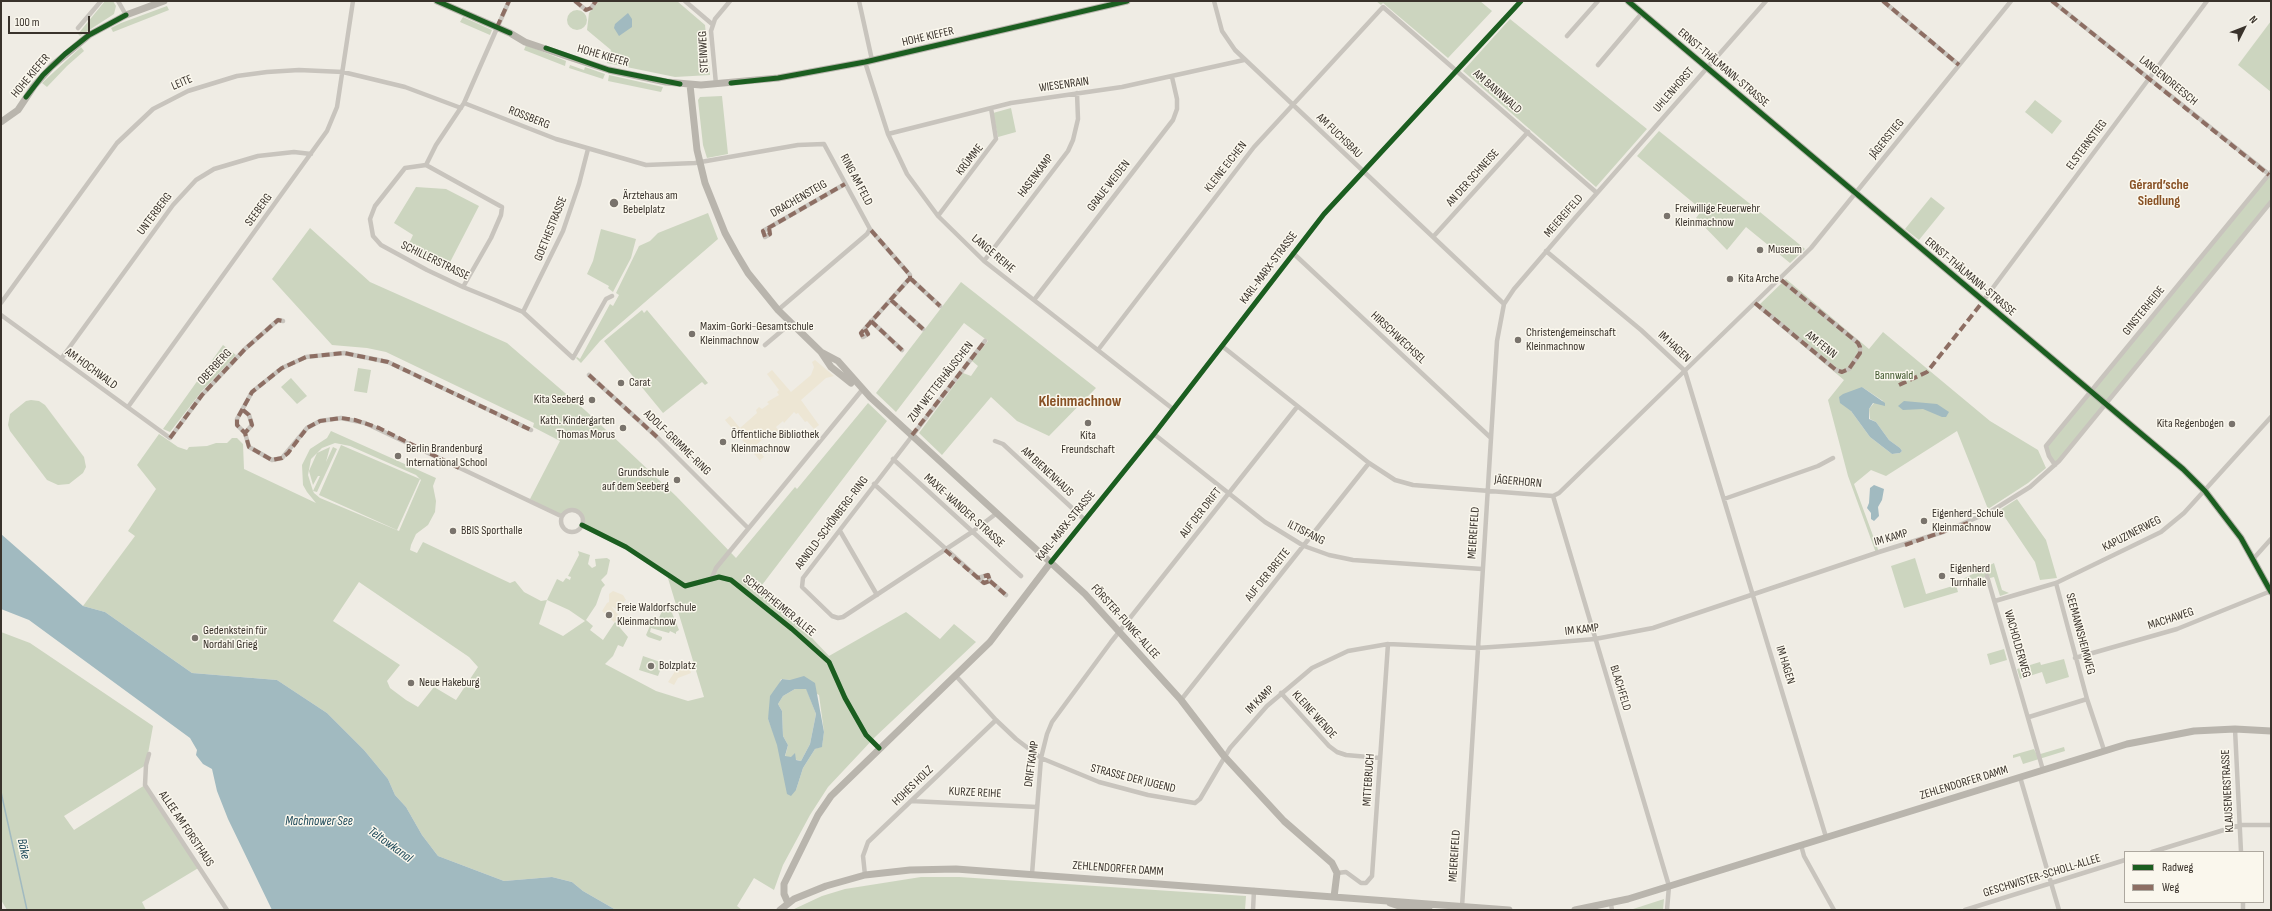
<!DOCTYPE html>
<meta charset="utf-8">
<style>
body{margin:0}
#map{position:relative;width:2272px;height:911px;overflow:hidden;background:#efece4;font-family:"Sofia Sans Condensed",sans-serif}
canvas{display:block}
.frame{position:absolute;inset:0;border:2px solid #39322b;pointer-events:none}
.legend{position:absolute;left:2124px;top:851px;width:140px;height:52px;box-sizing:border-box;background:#faf7ed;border:1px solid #ada89f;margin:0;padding:5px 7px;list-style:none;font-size:12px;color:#39322b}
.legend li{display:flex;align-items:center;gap:8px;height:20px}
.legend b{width:20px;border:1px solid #ada89f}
.north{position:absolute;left:2224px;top:8px;width:40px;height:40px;-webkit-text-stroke:3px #faf7ed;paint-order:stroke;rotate:48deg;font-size:11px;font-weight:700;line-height:16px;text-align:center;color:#39322b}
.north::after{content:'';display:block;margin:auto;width:14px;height:18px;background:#39322b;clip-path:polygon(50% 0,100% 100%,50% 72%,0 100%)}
.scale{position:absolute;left:8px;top:16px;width:82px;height:18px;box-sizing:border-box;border:2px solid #39322b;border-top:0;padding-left:5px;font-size:12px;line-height:14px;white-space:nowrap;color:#39322b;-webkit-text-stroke:3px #faf7ed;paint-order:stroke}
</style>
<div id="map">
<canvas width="2272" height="911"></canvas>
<div class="frame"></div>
<ul class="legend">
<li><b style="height:5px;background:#1b5e20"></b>Radweg</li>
<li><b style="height:5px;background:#8d6e63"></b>Weg</li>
</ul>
<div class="north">N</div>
<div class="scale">100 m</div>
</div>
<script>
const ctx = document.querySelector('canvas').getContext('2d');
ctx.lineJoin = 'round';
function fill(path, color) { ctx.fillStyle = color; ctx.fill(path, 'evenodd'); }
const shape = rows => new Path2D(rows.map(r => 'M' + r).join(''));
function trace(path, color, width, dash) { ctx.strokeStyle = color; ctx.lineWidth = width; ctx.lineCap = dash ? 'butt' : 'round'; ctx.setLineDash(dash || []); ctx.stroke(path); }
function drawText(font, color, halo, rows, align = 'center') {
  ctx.font = font + ' "Sofia Sans Condensed",sans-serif'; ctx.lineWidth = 3; ctx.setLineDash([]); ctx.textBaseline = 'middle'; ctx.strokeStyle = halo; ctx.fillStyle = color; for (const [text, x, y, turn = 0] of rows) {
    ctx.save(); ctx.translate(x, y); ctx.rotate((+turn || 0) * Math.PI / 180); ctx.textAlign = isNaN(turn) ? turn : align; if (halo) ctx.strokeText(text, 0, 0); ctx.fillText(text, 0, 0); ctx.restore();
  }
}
fill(shape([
 [105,1,113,1,116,6,114,14,80,36,78,34],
 [599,1,677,1,705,25,710,75,675,77,607,63,611,50,587,30,589,13],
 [1376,1,1480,1,1492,11,1448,58,1383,3,1381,5],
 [167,6,169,10,113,32,111,28,121,23],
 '567 20a10 10 0 1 1 20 0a10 10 0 1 1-20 0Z',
 [463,17,492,30,490,35,460,22],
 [1510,19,1647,129,1596,187,1463,71],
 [2271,21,2271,92,2238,65],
 [526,45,566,61,565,66,524,50],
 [81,47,84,51,67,66,47,87,42,83],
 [570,65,584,70,585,67,605,74,603,79,569,68],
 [609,75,663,87,661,92,608,81],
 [722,96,728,154,707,158,703,145,698,100,700,97],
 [2035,100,2062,121,2052,134,2025,112],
 [1011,108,1016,132,998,137,993,113],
 [1659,131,1749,203,1805,249,1790,263,1746,227,1727,250,1696,218,1702,210,1637,156],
 [2271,172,2271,202,2055,465,2046,446],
 [416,187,446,189,479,206,447,268,407,248,413,235,394,223],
 [1931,197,1945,208,1919,240,1905,229],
 [708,213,718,239,600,341,581,363,576,358,577,357,580,359,610,304,613,306,619,295,616,293,639,246,650,241,658,233],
 [310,228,370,282,507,343,586,411,676,496,736,558,795,487,797,489,868,403,887,421,762,585,829,656,906,612,940,639,954,624,976,642,875,737,828,787,810,815,783,865,774,890,754,878,737,906,742,910,616,910,583,891,572,882,552,877,504,881,438,856,422,835,406,807,395,795,388,779,364,750,327,713,277,680,192,673,105,612,83,606,135,536,128,531,156,489,137,465,159,434,178,447,187,450,189,447,207,446,216,443,227,443,232,438,237,438,243,444,244,469,316,503,307,492,303,485,302,465,310,449,327,438,331,431,436,478,433,486,436,501,435,512,428,525,416,534,411,545,410,550,417,553,423,542,510,583,515,581,524,592,541,601,547,600,557,579,563,582,566,578,570,580,571,577,568,576,579,555,578,551,590,555,588,564,592,568,596,566,595,559,607,558,610,560,607,574,601,580,605,585,602,588,596,605,586,620,593,626,590,630,603,640,615,622,628,637,623,647,618,645,613,656,605,664,656,691,688,701,704,697,667,575,636,554,582,525,581,515,576,511,569,510,561,516,530,499,560,441,533,427,534,423,386,352,367,348,332,345,272,279],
 [335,443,350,446,416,475,421,480,399,531,320,498,314,493,313,491,317,492,337,449,333,447,326,462,330,447,317,453,309,471,313,485,318,476,320,476,313,491,308,475,311,459,322,448],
 [359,582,469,657,478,667,456,700,434,687,418,707,406,700,390,688,387,681,400,665,333,621],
 [547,600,569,610,585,621,563,636,539,624],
 [781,679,790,680,819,695,824,732,822,746,815,749,803,768,796,790,768,719],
 [601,229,636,239,631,258,613,292,608,288,609,286,587,274,593,261],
 [1786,279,1869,349,1883,332,1990,421,2038,450,2046,468,2028,483,1988,509,1957,431,1886,476,1871,470,1854,484,1879,552,1876,553,1848,476,1828,400,1844,380,1757,307],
 [1862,387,1883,401,1874,403,1869,409,1870,419,1876,422,1889,440,1900,448,1902,451,1900,453,1892,454,1870,437,1851,411],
 [961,282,1096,388,1049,436,1017,421,991,397,942,455,919,433,963,373,971,376,978,366,972,361,988,341,964,323,896,412,876,393],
 [642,310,644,313,647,310,708,383,705,385,702,382,663,413,604,341],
 [223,345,236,355,202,391,170,432,163,429],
 [358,368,371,370,367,393,354,391],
 [291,378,307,396,297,404,281,387],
 [31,400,39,401,45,405,84,457,86,467,83,473,69,484,58,485,47,480,10,431,8,425,10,414,26,401],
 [341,445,420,479,397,530,319,495],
 [2017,499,2046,540,2057,578,2040,580,2035,562,2000,510],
 [1915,558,1926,594,1956,585,1958,592,1904,608,1891,566],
 [1994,563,2002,590,2009,593,2000,596,1994,577,1990,578,1989,576,1962,584,1961,580],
 [668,603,679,630,676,632,676,634,670,631,669,633,651,628,650,632,662,637,662,639,660,641,648,637,646,635,652,621,657,622,664,607],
 [1,632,30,643,153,726,146,765,64,816,74,830,145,785,200,867,142,902,146,910,7,910,1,900],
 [2004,649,2007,660,1990,665,1987,654],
 [643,656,663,663,658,676,639,670],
 [2064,659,2069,677,2046,684,2042,672,2020,679,2017,669,2040,662,2041,665],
 [806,688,816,714,810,744,801,761,785,757,788,745,783,736,782,711,778,704,783,696,795,689],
 [2064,747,2065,751,2023,764,2020,756,2013,758,2013,755,2034,749,2037,755],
 [921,877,959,877,1246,896,1245,910,792,910,822,896,845,889],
 [1664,899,1663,910,1630,910]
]), '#ccd5bf');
fill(shape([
 [815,360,834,376,826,378,801,400,819,425,814,429,807,421,805,422,798,413,796,414,794,412,784,423,783,421,776,427,778,430,775,433,772,431,755,446,764,457,760,460,762,463,725,420,730,416,740,428,757,413,756,410,759,407,762,409,769,404,767,402,779,395,777,392,779,390,767,374,772,370,791,392,811,375,814,367,812,362],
 [613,591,623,595,626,600,616,609,611,606,620,617,614,622,602,611,607,603,609,602,609,594],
 [686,665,689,666,691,673,678,678,674,685,668,682,678,667]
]), '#ede6d4');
fill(shape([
 [628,13,632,19,632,27,619,36,614,28,615,24],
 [1862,387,1885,403,1885,406,1873,403,1869,409,1869,419,1876,422,1889,440,1900,448,1902,451,1900,453,1892,454,1870,437,1851,411,1840,403,1839,397,1843,394],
 [1904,401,1937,404,1949,412,1946,417,1942,417,1923,409,1903,410,1898,406],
 [1874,485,1884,489,1882,500,1878,507,1879,516,1874,521,1871,519,1871,513,1867,508,1869,503,1870,488],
 [1,534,83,606,105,612,192,673,277,680,327,713,364,750,388,779,395,795,406,807,422,835,438,856,504,881,552,877,572,882,583,891,616,910,272,910,228,819,217,791,212,769,203,764,196,755,197,750,190,738,29,620,1,609],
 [804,676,815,683,824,732,822,747,815,749,803,768,796,790,791,796,787,794,777,745,768,719,770,696,782,679,790,680],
 [795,689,806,689,816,714,810,744,801,761,796,760,795,753,791,757,785,756,788,745,783,736,782,711,778,704,783,696]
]), '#a1bac0');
trace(shape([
 [1,792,27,910]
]), '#a1bac0', 1.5);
trace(shape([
 [118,1,126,15],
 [575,1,586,10,591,8,596,1],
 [685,1,712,24],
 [859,1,872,60],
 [1214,1,1222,31,1235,50,1504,304],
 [1883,1,1959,65],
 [2052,1,2270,175],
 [78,28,101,1],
 [1567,36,1598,1],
 [865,62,888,134,907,174,938,216,984,261,1173,409],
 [1598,65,1642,13],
 [716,84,711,31,715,19,730,1],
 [464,103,556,139,646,165,695,163,798,145,824,144,870,229,867,234,778,310],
 [888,134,1011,103,1122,87,1244,60],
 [426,165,436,145,464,103,509,1],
 [938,216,996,139,991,108],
 [769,228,770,234,765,237,763,231,845,184],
 [1433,237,1528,132],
 [1546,251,1641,330,1685,371,1826,837],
 [1293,253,1491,438],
 [984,261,1068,151,1073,140,1078,119,1077,93],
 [910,278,940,306],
 [463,287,491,238,501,215,502,207,426,165,405,168,375,206,370,219,373,236,381,245,427,270,463,287,495,300,523,312,573,358,606,299,612,296],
 [891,300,923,329],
 [1034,300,1173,120,1177,109,1177,99,1172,77],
 [1983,301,2207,1],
 [1,303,117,143,153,109,188,91,237,76,267,72,299,70,343,72,405,87,461,108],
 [1755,303,1836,370,1842,372,1849,369,1860,353,1860,347,1858,343,1780,279],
 [523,312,563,231,579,184,588,149],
 [1,315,170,438,202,395,245,349,278,320,283,321],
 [871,321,902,350],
 [865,329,868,334,863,337,861,333,910,278,910,275,870,229],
 [985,341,803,578,802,587,832,616,838,618,843,617,972,532,997,513],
 [765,345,791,323],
 [1222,346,1369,463,1395,480,1413,485,1553,496,1559,493,1811,248,2011,1],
 [1098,350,1254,147,1383,7,1597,193],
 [61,359,173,205,196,180,214,169,258,156,294,152,311,154],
 [589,375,657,437,748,528],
 [128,407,327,131,337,107,353,1],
 [243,410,249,415,252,425,245,433],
 [531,430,388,362,344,353,306,357,282,368,252,392,237,419,237,425,245,433,249,447,272,460,282,458,307,428,320,421,341,418,365,423,561,516],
 [1154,434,1265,522,1304,546,1329,555,1353,560,1482,569],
 [995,441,1003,444,1085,520],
 [893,459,1021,576],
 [2055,465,2049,456,2046,446,2271,172],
 [874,484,978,578,984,583,990,581,988,575,978,578],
 [1553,496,1669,886,1667,910],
 [1724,499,1818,466,1833,458],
 '561 521a11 11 0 1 1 22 0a11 11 0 1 1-22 0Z',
 [582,525,626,547,685,586,719,577,731,580,792,629,829,662,845,698,866,735,879,748],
 [840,531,877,595],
 [2254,558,2271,539],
 [1051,562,1154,434,1324,214,1521,1],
 [1987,576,2043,770],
 [711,580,716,568,862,390],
 [990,581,1006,595],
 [2056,583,2087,699,2104,750],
 [1995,601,2056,583,2161,532,2184,513,2271,417],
 [2075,658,2177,629,2271,591],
 [956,676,996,720,1016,739,1041,758,1099,782,1148,795,1195,803,1200,799,1230,748,1267,706,1312,668,1348,651,1388,644,1477,648,1536,644,1595,639,1653,628,1879,552,1943,532,1990,512,2030,487,2059,461,2271,202],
 [1281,693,1329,746,1337,752,1346,755,1380,758],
 [1181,700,1369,463],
 [2029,717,2087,699],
 [2235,729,2241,852],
 [149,754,146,765,145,785,227,910],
 [2020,777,2059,910],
 [911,801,1037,807],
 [1801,845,1804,856,1834,910],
 [2152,852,2240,825,2271,825],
 [1337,873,1346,872,1361,883,1366,883,1372,876,1388,644],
 [1032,874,1041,758,1047,734,1052,722,1111,642,1297,407],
 [865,875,863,856,868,842,996,720],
 [2243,902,2243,910],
 [1611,904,1612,910],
 [1462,907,1497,341,1504,304,1514,289,1575,218,1766,1],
 [1253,910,1254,890],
 [1965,910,2125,860]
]), '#c8c4bd', 4.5);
trace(shape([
 [437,1,510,33,525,42,572,58,609,70,666,82,701,85,778,78,865,62,1127,1],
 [1628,1,2183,469,2205,491,2241,538,2271,592],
 [690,85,697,150,705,183,725,233,736,253,748,273,778,310,821,352,831,367,851,383],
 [1,122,18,110,34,86,52,66,89,35,126,15,164,1],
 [821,352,838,361,870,397,1085,594,1181,700,1224,756,1284,821,1332,863,1337,873,1334,897],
 [788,903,784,894,784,884,818,815,831,796,990,642,1051,562],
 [1390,903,1408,909,1429,910],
 [780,910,794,899,826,886,865,875,910,870,956,869,1509,910],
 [1575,910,1628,899,2127,744,2194,731,2235,729,2271,731]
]), '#b9b5ad', 7);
trace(shape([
 [575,1,586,10,591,8,596,1],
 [1883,1,1959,65],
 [2052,1,2269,175],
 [497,27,509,1],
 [769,228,770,234,765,237,763,231,845,184],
 [910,278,940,306],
 [891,300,923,329],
 [1755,303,1836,370,1842,372,1849,369,1860,353,1860,347,1858,343,1780,279],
 [871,321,902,350],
 [865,329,868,334,863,337,861,333,910,278,910,275,870,229],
 [589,375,657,437],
 [1899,385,1927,372,1981,304],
 [243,410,249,415,252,425,245,433],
 [912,435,985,341],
 [170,438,202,395,245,349,278,320,283,321],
 [459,468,379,428,355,420,341,418,320,421,307,428,288,453,282,458,272,460,249,447,245,433,237,425,237,419,252,392,282,368,306,357,344,353,388,362,531,430],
 [1905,545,1968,523],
 [945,550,978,578,984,583,990,581,988,575,978,578],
 [990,581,1006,595]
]), '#8d6e63', 4, [8, 4]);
trace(shape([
 [437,1,510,33],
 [1628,1,2183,469,2205,491,2241,538,2271,592],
 [546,48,609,70,680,84],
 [731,83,778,78,865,62,1127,1],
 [26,97,43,75,65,54,89,35,126,15],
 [582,525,626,547,685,586,719,577,731,580,792,629,829,662,845,698,866,735,879,748],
 [1051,562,1154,434,1324,214,1521,1]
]), '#1b5e20', 5);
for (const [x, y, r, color] of [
 [614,203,5,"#79736c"],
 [1667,216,4,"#79736c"],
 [1760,250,4,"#79736c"],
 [1730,279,4,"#79736c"],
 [692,334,4,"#79736c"],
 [1518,340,4,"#79736c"],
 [621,383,4,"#79736c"],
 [592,400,4,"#79736c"],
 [1088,423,4,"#79736c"],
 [2232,424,4,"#79736c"],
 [623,428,4,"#79736c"],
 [723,442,4,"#79736c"],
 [398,456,4,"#79736c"],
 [677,480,4,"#79736c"],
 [1924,521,4,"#79736c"],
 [453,531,4,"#79736c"],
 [1942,576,4,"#79736c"],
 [609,615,4,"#79736c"],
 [195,638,4,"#79736c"],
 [651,666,4,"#79736c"],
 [411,683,4,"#79736c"]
]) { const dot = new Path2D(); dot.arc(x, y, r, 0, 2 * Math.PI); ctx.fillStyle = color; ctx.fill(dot); trace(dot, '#faf7ed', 1.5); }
drawText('12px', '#39322b', '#faf7ed', [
 ["HOHE KIEFER",928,37,-13],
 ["STEINWEG",704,52,-93],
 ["HOHE KIEFER",603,56,16],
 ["ERNST-THÄLMANN-STRASSE",1723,68,40],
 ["HOHE KIEFER",31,76,-50],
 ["LANGENDREESCH",2168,81,39],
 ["LEITE",182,83,-23],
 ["WIESENRAIN",1064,85,-8],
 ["UHLENHORST",1674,90,-49],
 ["AM BANNWALD",1497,92,41],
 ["ROSSBERG",529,118,21],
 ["AM FUCHSBAU",1339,136,44],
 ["JÄGERSTIEG",1887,139,-51],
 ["ELSTERNSTIEG",2087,145,-53],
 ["KRÜMME",970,160,-52],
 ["KLEINE EICHEN",1226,167,-52],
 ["HASENKAMP",1036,176,-53],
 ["AN DER SCHNEISE",1473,178,-48],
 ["RING AM FELD",856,180,62],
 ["GRAUE WEIDEN",1109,186,-52],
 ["DRACHENSTEIG",799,199,-30],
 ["SEEBERG",259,210,-54],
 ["UNTERBERG",155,214,-53],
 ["MEIEREIFELD",1564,216,-49],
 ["GOETHESTRASSE",551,229,-68],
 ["LANGE REIHE",993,254,40],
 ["SCHILLERSTRASSE",435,261,26],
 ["KARL-MARX-STRASSE",1269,268,-53],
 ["ERNST-THÄLMANN-STRASSE",1970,277,40],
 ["GINSTERHEIDE",2144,311,-51],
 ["HIRSCHWECHSEL",1398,338,43],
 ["AM FENN",1821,345,39],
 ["IM HAGEN",1674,347,43],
 ["OBERBERG",215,367,-47],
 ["AM HOCHWALD",91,369,36],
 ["ZUM WETTERHÄUSCHEN",941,382,-52],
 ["ADOLF-GRIMME-RING",677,443,44],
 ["AM BIENENHAUS",1047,472,43],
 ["JÄGERHORN",1518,482,5],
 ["MAXIE-WANDER-STRASSE",964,511,42],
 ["AUF DER DRIFT",1201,513,-52],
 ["ARNOLD-SCHÖNBERG-RING",832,523,-53],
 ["KARL-MARX-STRASSE",1066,526,-51],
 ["ILTISFANG",1306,533,27],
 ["MEIEREIFELD",1474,533,-86],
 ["KAPUZINERWEG",2132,534,-27],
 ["IM KAMP",1891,538,-16],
 ["AUF DER BREITE",1268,575,-51],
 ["SCHOPFHEIMER ALLEE",779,606,39],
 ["MACHAWEG",2171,619,-18],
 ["FÖRSTER-FUNKE-ALLEE",1125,622,48],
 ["IM KAMP",1582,630,-7],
 ["SEEMANNSHEIMWEG",2080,634,75],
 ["WACHOLDERWEG",2017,644,74],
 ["IM HAGEN",1785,665,73],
 ["BLACHFELD",1620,688,73],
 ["IM KAMP",1260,700,-45],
 ["KLEINE WENDE",1314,715,48],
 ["DRIFTKAMP",1032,764,-82],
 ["STRASSE DER JUGEND",1133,779,14],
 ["MITTEBRUCH",1369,780,-86],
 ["ZEHLENDORFER DAMM",1964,783,-17],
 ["HOHES HOLZ",913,786,-44],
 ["KLAUSENERSTRASSE",2228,791,-93],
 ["KURZE REIHE",975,793,3],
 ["ALLEE AM FORSTHAUS",186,829,56],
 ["MEIEREIFELD",1455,856,-86],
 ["ZEHLENDORFER DAMM",1118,869,4],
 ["GESCHWISTER-SCHOLL-ALLEE",2042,876,-17]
]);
drawText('12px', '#39322b', '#faf7ed', [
 ["Ärztehaus am",623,196],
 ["Bebelplatz",623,210],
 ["Freiwillige Feuerwehr",1675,209],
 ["Kleinmachnow",1675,223],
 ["Museum",1768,250],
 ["Kita Arche",1738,279],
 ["Maxim-Gorki-Gesamtschule",700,327],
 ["Kleinmachnow",700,341],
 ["Christengemeinschaft",1526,333],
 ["Kleinmachnow",1526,347],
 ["Carat",629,383],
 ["Kita Seeberg",584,400,"right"],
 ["Kath. Kindergarten",615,421,"right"],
 ["Thomas Morus",615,435,"right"],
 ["Kita Regenbogen",2224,424,"right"],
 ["Öffentliche Bibliothek",731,435],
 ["Kleinmachnow",731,449],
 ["Kita",1088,436,"center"],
 ["Freundschaft",1088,450,"center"],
 ["Berlin Brandenburg",406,449],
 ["International School",406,463],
 ["Grundschule",669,473,"right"],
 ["auf dem Seeberg",669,487,"right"],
 ["Eigenherd-Schule",1932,514],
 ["Kleinmachnow",1932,528],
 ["BBIS Sporthalle",461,531],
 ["Eigenherd",1950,569],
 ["Turnhalle",1950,583],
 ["Freie Waldorfschule",617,608],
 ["Kleinmachnow",617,622],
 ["Gedenkstein für",203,631],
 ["Nordahl Grieg",203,645],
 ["Bolzplatz",659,666],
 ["Neue Hakeburg",419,683]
], 'left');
drawText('12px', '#40582e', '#faf7ed', [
 ["Bannwald",1894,376]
]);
drawText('italic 13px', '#204b5b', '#faf7ed', [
 ["Machnower See",319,822],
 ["Teltowkanal",390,845,36],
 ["Bäke",23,849,78]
]);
drawText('bold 14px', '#885124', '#faf7ed', [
 ["Gérard’sche",2159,185],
 ["Siedlung",2159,201]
]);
drawText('bold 16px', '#885124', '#faf7ed', [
 ["Kleinmachnow",1080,402]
]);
</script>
